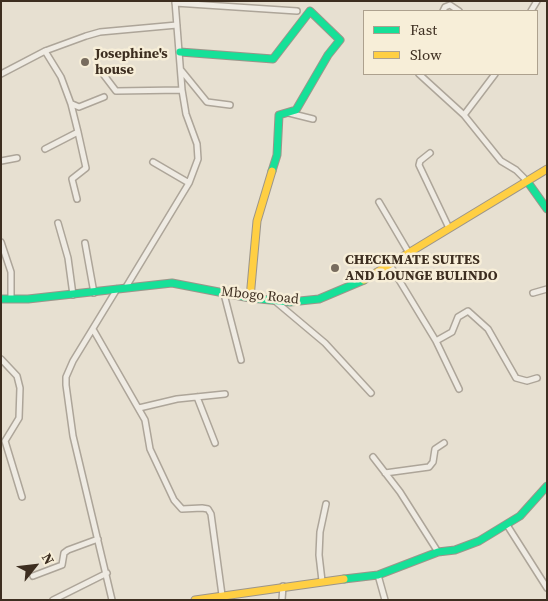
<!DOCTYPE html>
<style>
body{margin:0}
#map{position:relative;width:548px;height:601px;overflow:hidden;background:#e7e0d1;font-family:"Source Serif 4",serif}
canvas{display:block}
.frame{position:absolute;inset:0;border:2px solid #3d2e20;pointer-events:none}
.legend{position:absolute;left:363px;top:10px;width:175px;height:65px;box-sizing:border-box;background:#f7eed8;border:1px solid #ada18e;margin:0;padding:6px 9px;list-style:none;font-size:15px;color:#3d2e20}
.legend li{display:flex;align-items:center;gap:10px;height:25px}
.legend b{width:25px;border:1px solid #ada18e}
.north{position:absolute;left:10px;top:541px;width:50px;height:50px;-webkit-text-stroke:4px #f7eed8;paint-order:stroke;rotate:61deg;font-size:14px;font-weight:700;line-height:20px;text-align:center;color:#3d2e20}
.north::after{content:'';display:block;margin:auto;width:18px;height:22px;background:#3d2e20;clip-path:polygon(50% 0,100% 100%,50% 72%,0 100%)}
</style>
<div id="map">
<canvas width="548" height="601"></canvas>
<div class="frame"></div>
<ul class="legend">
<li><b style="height:6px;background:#16e098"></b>Fast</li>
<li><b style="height:6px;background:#ffcf43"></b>Slow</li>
</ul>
<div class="north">N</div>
</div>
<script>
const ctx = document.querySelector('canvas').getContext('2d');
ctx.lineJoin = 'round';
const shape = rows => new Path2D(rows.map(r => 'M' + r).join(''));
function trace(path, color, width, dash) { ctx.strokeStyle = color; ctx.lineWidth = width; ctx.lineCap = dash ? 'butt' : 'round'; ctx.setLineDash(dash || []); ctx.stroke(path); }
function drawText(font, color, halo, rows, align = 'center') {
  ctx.font = font + ' "Source Serif 4",serif'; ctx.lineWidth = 5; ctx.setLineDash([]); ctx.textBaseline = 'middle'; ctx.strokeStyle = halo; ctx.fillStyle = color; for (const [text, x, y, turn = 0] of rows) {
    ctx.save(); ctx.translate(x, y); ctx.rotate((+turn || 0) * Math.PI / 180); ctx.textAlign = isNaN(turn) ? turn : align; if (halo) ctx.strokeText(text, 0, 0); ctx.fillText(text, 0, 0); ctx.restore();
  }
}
const street = shape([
 [175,3,297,11],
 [443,11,445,7,450,5,459,11],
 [531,11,537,1],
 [45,51,61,77,71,104,78,132,86,168,72,179,77,199],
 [100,70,116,91,182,90],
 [181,70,207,102,230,105],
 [1,74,45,51,86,36,100,32,177,25],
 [419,74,464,115,501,161,516,170,527,181],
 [72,104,79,107,104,97],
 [289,113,313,119],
 [464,115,495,74],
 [45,149,78,132],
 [430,153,420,161,419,165,449,228],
 [1,161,17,158],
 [153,162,189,183],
 [379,202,409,253],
 [58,223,68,258,73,295],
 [1,242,11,272,11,299],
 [85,243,94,293],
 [390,265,436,341,459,389],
 [126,287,189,183,198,159,197,144,186,114,182,90,175,1],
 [533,293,547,289],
 [224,294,241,360],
 [275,301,325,343,371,393],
 [94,331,145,420,150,449,174,500,182,509,202,508,208,509,211,514,222,595],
 [436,341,452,332,458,317,468,311,488,329,516,378,527,381,537,378],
 [1,359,17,376,20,388,19,418,5,441,22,497],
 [197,397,215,443],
 [139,408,177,399,225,394],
 [373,457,400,492,438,552],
 [385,473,429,467,433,462,435,449,444,443],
 [507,525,547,588],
 [378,575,385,600],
 [33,576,62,565,64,553,68,550,98,539],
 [322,581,319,555,320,532,326,504],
 [53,600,107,573],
 [112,600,73,436,66,385,66,377,73,361,117,289],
 [282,600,283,586]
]);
const fast = shape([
 [180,52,273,59,310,11,340,40,328,55,296,110,279,115,277,155,272,171],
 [527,181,547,209],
 [1,299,28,299,172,283,250,298,290,302,319,299,364,280],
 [344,579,378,575,438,552,455,550,479,541,520,516,547,486]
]);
const slow = shape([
 [364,280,547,169],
 [250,298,257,221,272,171],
 [195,600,344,579]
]);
trace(street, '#ada599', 8);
trace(fast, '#9c958a', 9);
trace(slow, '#9c958a', 9);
trace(street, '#efebe3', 5);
trace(fast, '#16e098', 7);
trace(slow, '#ffcf43', 7);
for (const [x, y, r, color] of [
 [85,62,5,"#786c5e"],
 [335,268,5,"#786c5e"]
]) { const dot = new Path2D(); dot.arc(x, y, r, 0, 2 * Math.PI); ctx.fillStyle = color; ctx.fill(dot); trace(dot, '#f7eed8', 2); }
drawText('bold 14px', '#3d2e20', '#f7eed8', [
 ["Josephine's",95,54],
 ["house",95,70],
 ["CHECKMATE SUITES",345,260],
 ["AND LOUNGE BULINDO",345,276]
], 'left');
drawText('14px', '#3d2e20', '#f7eed8', [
 ["Mbogo Road",260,296,6]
]);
</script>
